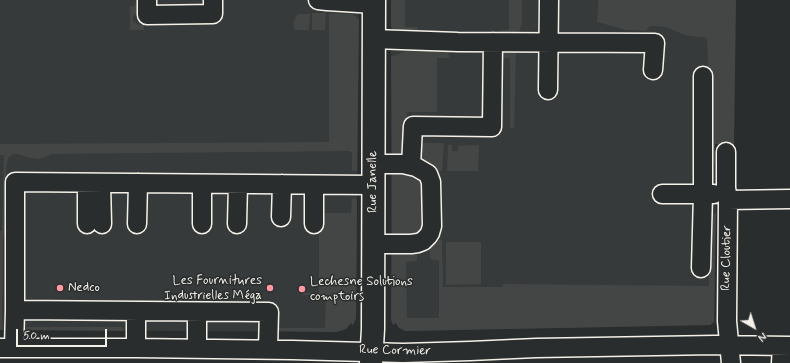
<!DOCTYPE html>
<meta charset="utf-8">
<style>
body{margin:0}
#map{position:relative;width:790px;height:363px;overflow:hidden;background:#2a2d2e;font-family:Mynerve,sans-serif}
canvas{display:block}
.north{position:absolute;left:734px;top:307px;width:40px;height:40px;-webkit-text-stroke:3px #2a2d2e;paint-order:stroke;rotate:141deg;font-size:11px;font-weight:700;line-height:16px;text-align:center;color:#f4f1e8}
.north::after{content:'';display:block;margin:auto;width:14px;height:18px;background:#f4f1e8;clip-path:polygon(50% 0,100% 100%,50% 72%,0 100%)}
.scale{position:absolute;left:16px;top:329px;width:91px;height:18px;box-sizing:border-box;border:2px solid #f4f1e8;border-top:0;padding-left:5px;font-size:12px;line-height:14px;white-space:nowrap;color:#f4f1e8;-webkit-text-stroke:3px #2a2d2e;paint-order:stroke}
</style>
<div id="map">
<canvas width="790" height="363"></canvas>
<div class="north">N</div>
<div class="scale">50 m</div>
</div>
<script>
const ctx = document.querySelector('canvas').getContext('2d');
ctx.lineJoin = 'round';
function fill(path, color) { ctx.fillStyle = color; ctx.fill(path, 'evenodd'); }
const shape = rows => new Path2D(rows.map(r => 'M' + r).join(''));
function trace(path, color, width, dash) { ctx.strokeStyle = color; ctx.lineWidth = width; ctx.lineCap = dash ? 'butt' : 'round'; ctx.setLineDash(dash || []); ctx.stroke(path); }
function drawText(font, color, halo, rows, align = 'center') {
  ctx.font = font + ' Mynerve,sans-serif'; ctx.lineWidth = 3; ctx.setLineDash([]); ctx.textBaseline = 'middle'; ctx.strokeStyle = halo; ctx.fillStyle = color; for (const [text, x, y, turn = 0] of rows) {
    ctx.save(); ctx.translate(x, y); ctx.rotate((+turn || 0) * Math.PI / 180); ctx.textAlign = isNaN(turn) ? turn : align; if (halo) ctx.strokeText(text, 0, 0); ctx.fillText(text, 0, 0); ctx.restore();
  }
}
fill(shape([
 [0,0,359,0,356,318,353,325,351,323,346,329,336,332,0,330],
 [391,0,598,0,597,22,625,30,646,31,650,26,665,27,687,36,707,38,710,157,712,161,715,164,716,213,714,322,712,324,710,325,405,331,398,327,396,323,393,325,391,319]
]), '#373a3a');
fill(shape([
 [391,0,405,0,405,27,418,27,418,32,397,32,392,28,391,25],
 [509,0,522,0,522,22,519,34,500,33,500,30,509,30],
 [598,0,736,0,734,145,715,144,715,164,712,162,710,158,707,38,687,36,665,27,650,26,646,31,625,30,597,22],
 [137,1,137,13,133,17,133,21,139,25,144,24,144,30,130,30,130,6,134,6],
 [312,13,326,13,325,30,312,30],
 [329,13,352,14,355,16,359,20,357,171,352,171,352,153,349,151,52,154,40,159,30,158,18,154,13,154,8,158,6,168,7,197,5,232,3,239,2,322,3,329,2,330,0,330,0,231,2,231,4,155,0,155,0,144,329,142],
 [298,14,310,14,309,30,294,30,294,21],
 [407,50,448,50,449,58,437,58,437,112,407,112,406,150,405,155,392,156,391,56,397,55],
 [498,52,516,53,514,128,510,128,510,58,499,58],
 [424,143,444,143,442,171,433,171,418,161,418,149],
 [448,145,452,145,452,151,458,151,458,146,479,145,478,171,447,171],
 [398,170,423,178,426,220,421,234,392,238,392,171],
 [354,198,357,200,356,318,353,325,351,323,346,329,336,332,279,331,279,328,325,328,326,295,302,295,302,293,319,293,319,224,321,213,351,213,352,199],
 [716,213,714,322,710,325,405,331,398,327,396,323,393,325,391,319,392,252,414,251,417,254,417,261,406,262,407,318,439,318,439,261,430,259,430,245,433,240,442,240,443,287,502,287,503,284,709,286,709,214],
 [446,242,481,242,481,284,446,285],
 [26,327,121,327,123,328,124,331,25,330]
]), '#444645');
const minor = shape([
 [147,0,147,15,213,14,213,0],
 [318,0,327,1,374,4],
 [373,39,458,42,655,43,653,70],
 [548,90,549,0],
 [726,152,726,188,728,200,727,321,731,363],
 [411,166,413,126,492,127,493,42],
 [101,183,102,224],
 [662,194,714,194],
 [728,200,790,199],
 [281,217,282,184],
 [87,224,87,183],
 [137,224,138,183],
 [202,224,202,184],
 [237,224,238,184],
 [314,224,314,185],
 [373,244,411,244,418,243,423,241,428,236,430,233,432,226,431,182,428,174,416,167,403,164,373,164],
 [701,268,703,194,703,76],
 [15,310,15,182,373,185],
 [136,311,136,348],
 [197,312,197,349],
 [0,348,136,348,292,350,403,353,470,351,536,348,715,345,790,346],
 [14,348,15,310,269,312,268,349],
 [781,363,782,346]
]);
const major = shape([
 [371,363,373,329,374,0]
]);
trace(minor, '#f4f1e8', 21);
trace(major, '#f4f1e8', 25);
trace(minor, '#2a2d2e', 18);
trace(major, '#2a2d2e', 22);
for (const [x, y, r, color] of [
 [60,288,4,"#ff9aa2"],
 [270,288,4,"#ff9aa2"],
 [302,289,4,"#ff9aa2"]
]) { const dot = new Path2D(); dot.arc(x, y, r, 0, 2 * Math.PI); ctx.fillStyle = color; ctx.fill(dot); trace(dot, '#2a2d2e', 1.5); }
drawText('13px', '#f4f1e8', '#2a2d2e', [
 ["Rue Janelle",373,182,-90],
 ["Rue Cloutier",727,258,-89],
 ["Rue Cormier",395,351,1]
]);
drawText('13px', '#f4f1e8', '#2a2d2e', [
 ["Les Fournitures",262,281,"right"],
 ["Industrielles Méga",262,296,"right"],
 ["Lechesne Solutions",310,282],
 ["comptoirs",310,297],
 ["Nedco",68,288]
], 'left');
</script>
